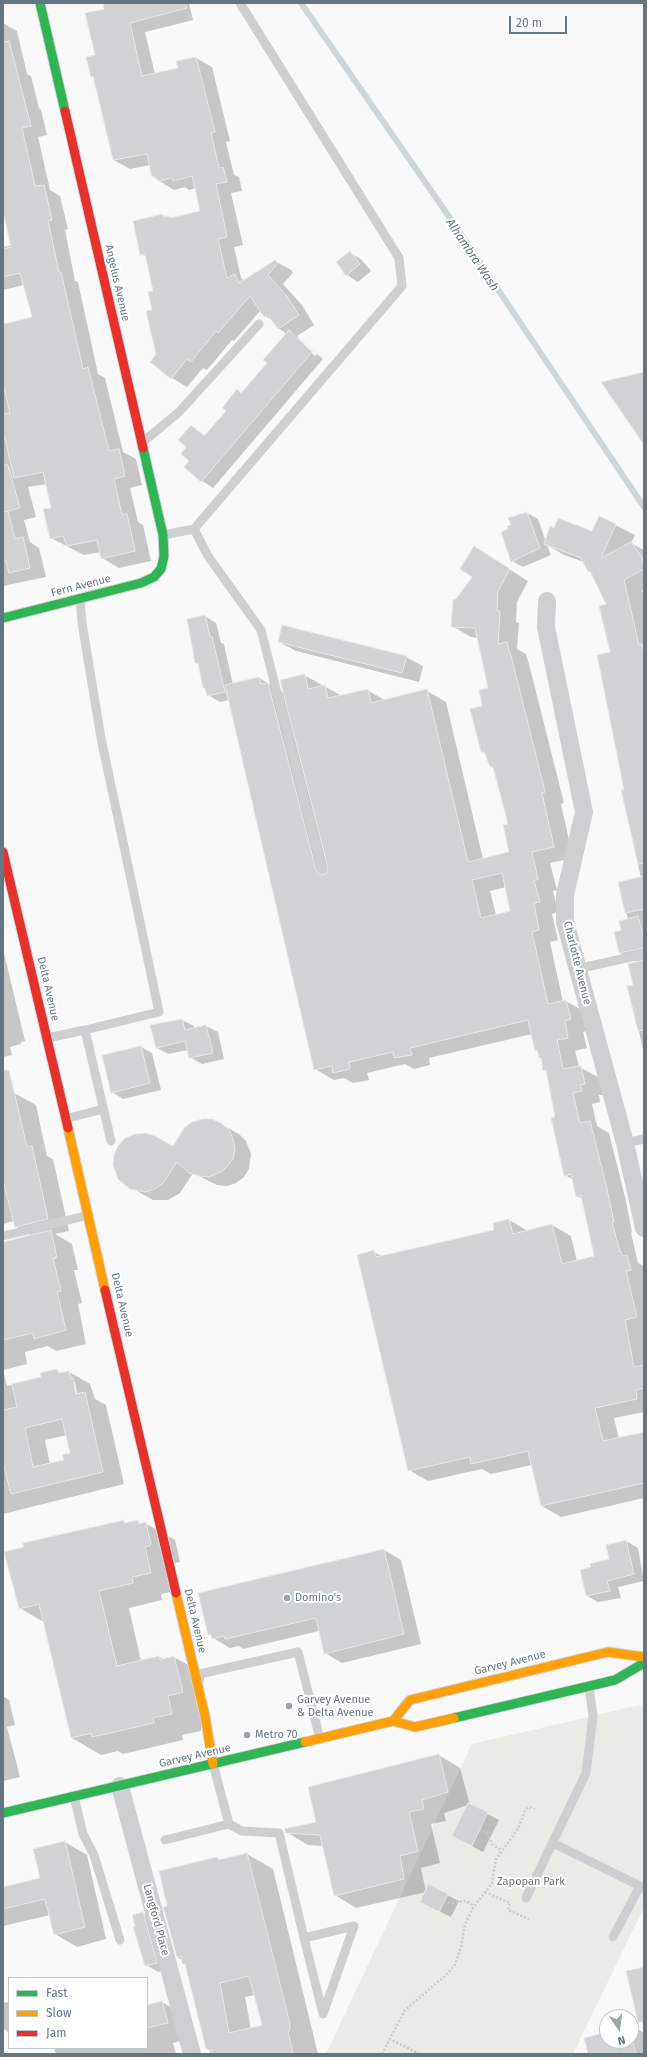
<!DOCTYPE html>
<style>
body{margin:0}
#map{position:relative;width:647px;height:2057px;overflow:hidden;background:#f9f9f9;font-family:"Fira Sans",sans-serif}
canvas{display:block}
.frame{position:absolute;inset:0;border:4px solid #657683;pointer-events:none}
.legend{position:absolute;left:8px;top:1977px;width:140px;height:72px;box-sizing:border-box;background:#fff;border:1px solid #c1c8cd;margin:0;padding:5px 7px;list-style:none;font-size:12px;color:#657683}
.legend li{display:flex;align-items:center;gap:8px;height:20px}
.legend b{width:20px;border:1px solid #c1c8cd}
.north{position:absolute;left:599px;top:2009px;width:40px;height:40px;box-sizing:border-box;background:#fff;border:1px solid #c1c8cd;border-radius:50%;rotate:167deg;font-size:11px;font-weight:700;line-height:16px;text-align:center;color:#657683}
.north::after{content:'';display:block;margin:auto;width:14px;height:18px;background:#99a4ac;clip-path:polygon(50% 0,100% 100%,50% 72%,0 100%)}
.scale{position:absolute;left:509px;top:16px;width:58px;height:18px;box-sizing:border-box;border:2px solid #657683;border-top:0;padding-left:5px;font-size:12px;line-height:14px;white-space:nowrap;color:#657683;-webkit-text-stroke:3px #fff;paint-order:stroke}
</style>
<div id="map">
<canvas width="647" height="2057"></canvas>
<div class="frame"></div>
<ul class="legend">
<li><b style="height:5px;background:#30b455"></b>Fast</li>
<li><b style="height:5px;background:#ff9f0a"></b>Slow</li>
<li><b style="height:5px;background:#e5322d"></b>Jam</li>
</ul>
<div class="north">N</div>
<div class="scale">20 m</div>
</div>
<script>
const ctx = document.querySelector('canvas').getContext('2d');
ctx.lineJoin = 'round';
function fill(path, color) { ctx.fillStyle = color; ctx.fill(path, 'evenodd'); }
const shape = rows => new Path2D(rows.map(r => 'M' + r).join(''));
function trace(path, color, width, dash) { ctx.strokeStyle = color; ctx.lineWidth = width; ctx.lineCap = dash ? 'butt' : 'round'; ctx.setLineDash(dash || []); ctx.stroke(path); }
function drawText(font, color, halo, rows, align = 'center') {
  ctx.font = font + ' "Fira Sans",sans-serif'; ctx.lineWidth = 4; ctx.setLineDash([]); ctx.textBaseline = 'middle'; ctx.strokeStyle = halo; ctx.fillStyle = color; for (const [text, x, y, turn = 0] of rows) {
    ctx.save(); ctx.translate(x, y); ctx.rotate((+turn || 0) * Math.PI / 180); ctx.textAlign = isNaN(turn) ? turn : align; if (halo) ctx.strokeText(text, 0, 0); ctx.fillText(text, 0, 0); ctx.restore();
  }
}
fill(shape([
 [644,1704,644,1907,573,2054,326,2054,472,1744]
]), '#e8ebe6');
fill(shape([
 [107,3,189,3,193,20,145,32,155,74,179,69,196,58,212,67,230,141,226,142,234,175,239,177,242,191,231,193,243,245,234,247,241,278,245,281,275,261,291,270,293,273,283,284,302,305,314,325,297,336,323,359,213,488,202,481,190,461,188,447,191,426,206,436,227,411,238,391,242,393,268,363,287,334,278,328,274,321,265,316,261,310,234,341,232,340,207,370,203,368,187,387,172,378,151,362,157,354,153,310,154,291,146,257,141,254,162,215,172,218,201,211,196,188,189,190,185,187,174,190,153,177,150,165,130,169,114,160,95,78,92,76],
 [299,338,317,354,315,356,298,339],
 [3,23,17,31,27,74,31,76,39,108,41,110,47,135,38,137,50,190,60,196,68,229,65,230,75,281,78,282,98,374,105,378,123,452,136,459,142,485,130,488,138,522,143,525,151,561,119,568,102,558,101,552,84,555,51,538,52,509,47,484,28,487,36,517,24,520,30,542,39,548,46,577,3,586,3,326,33,318,24,285,3,290,3,247,12,245,3,207],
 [350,253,361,259,371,271,358,282,347,275],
 [527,513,538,519,546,542,555,529,592,532,599,517,635,535,631,543,644,550,644,589,642,590,644,597,644,1054,629,987,634,985,637,962,620,953,622,931,628,920,619,883,641,878,622,791,626,790,608,605,592,573,584,562,564,555,547,545,551,555,523,567,512,561,510,529],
 [493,559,528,581,517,602,516,622,519,623,517,649,526,654,529,664,564,803,561,804,573,858,550,863,557,890,553,891,558,912,552,914,558,940,550,942,563,1002,566,1001,585,1012,589,1030,583,1032,587,1048,575,1051,579,1067,600,1078,603,1095,599,1095,600,1102,592,1104,597,1126,609,1133,626,1201,632,1232,631,1233,638,1263,644,1266,644,1412,614,1418,619,1439,644,1433,644,1498,561,1517,542,1506,532,1465,491,1474,482,1469,428,1481,409,1470,374,1252,383,1257,496,1230,509,1220,528,1231,552,1225,571,1236,577,1261,596,1257,583,1199,577,1196,574,1180,565,1175,547,1072,544,1070,542,1059,536,1050,532,1034,429,1058,430,1065,414,1069,405,1064,367,1073,369,1080,353,1083,344,1078,334,1080,315,1069,229,700,220,702,208,695,207,689,204,688,199,664,196,663,205,616,216,623,221,643,224,644,233,685,259,678,284,693,304,675,342,696,367,690,385,700,427,691,446,702,483,859,510,852,510,825,495,769,491,767,486,754,482,752,483,706,490,689,478,638,471,637,452,626,457,600],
 [506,887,512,912,496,915,490,891],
 [279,642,406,657,423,666,419,682,296,651],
 [3,949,25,1041,21,1042,21,1044,10,1047,12,1055,3,1057],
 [182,1020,194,1026,194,1029,206,1026,218,1032,224,1059,202,1064,190,1057,188,1050,168,1054,157,1048],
 [141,1047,152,1053,161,1090,123,1099,112,1092],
 [3,1068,9,1094,14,1093,36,1105,47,1156,53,1159,69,1231,55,1234,72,1244,78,1270,74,1270,82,1303,78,1304,86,1344,56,1351,48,1346,25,1352,27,1364,3,1370,7,1386,43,1378,56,1370,62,1374,69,1372,90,1384,95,1399,106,1405,124,1484,3,1514,3,1243,32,1236,15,1226,14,1221,3,1224],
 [73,1382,75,1382,78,1398,76,1399],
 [67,1435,71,1454,65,1461,50,1464,45,1440],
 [221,1124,239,1134,246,1141,251,1154,249,1169,244,1177,236,1183,227,1186,217,1185,193,1173,180,1193,168,1200,153,1200,126,1185,174,1147],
 [123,1521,128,1523,137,1521,141,1524,145,1523,175,1540,180,1562,174,1563,180,1590,161,1594,162,1600,129,1608,141,1661,159,1657,164,1660,174,1657,204,1674,201,1731,182,1735,183,1740,123,1754,118,1751,101,1755,72,1738,45,1623,20,1608],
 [626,1541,638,1548,644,1581,618,1587,621,1598,598,1602,587,1596,610,1560,607,1546],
 [384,1550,401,1560,421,1644,342,1663,325,1653,319,1631,243,1649,239,1646,230,1648,213,1638,209,1634],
 [3,1696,9,1700,15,1725,7,1727,20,1777,3,1781],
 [439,1755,460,1768,470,1805,499,1820,483,1852,453,1836,468,1805,444,1813,446,1821,431,1824,440,1863,421,1868,426,1892,356,1908,335,1895,323,1846,308,1845,286,1832,317,1823],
 [65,1842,87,1855,106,1939,77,1947,55,1934,50,1915,3,1926,3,1888,41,1879],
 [247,1854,273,1869,318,2054,211,2054,210,2051,206,2049,187,1966,178,1957,168,1907,217,1858,221,1860],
 [255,1995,263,2026,251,2029,245,1997],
 [447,1895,459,1901,451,1917,433,1908],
 [143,1913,154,1920,168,1969,158,1972,146,1965,136,1927],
 [9,2002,9,2033,3,2028,3,2003],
 [162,2002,187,2017,193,2037,173,2043,176,2054,56,2054,54,2048,147,2048,147,2003,150,2005],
 [635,2027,644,2033,644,2054,589,2054,607,2034,607,2041,631,2041,631,2028]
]), '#0003');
trace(shape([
 [301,3,450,218,644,507]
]), '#ced6d9', 6);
const building = shape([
 [103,3,186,3,187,8,130,23,142,76,178,68,176,61,196,57,215,132,211,133,219,168,223,167,227,182,216,184,227,237,218,239,227,278,235,274,239,283,275,260,278,263,268,275,286,295,299,315,278,329,268,315,264,317,250,296,218,333,216,331,191,362,187,359,171,379,150,362,156,354,146,311,152,310,148,292,153,291,145,254,140,255,133,221,162,214,163,217,170,216,170,218,200,211,192,176,173,181,172,178,158,181,155,176,152,177,147,154,113,160,93,76,91,77,86,57,95,55,85,13,104,9,103,3],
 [9,41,31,126,22,128,35,186,44,185,52,220,48,221,59,272,61,272,83,369,88,367,109,451,119,449,125,476,114,479,122,515,127,514,135,551,101,559,97,540,67,546,63,536,50,539,43,509,51,508,43,472,14,478,5,438,3,439,3,414,10,413,3,383,3,324,32,317,20,273,3,277,3,249,11,247,3,211,3,42,9,41],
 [350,251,360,264,346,276,336,262,350,251],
 [289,330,312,352,201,482,184,467,189,461,181,454,186,447,178,440,191,425,204,436,226,411,222,408,237,389,241,393,267,363,263,360,289,330],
 [644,372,644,445,601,382,644,372],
 [3,465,8,465,20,508,4,512,8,511,15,539,23,537,30,568,9,573,6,561,3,561,3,465],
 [527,512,540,548,511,562,501,532,508,529,507,526,511,525,508,518,527,512],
 [599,516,616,524,601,558,631,542,642,557,644,569,624,580,639,645,642,644,644,655,644,863,638,864,621,790,624,790,597,655,610,652,599,606,606,604,590,571,588,572,581,558,544,544,550,526,554,528,558,518,592,531,599,516],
 [474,546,510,569,498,591,497,611,500,611,498,644,507,642,509,652,510,652,545,792,542,793,554,847,532,852,538,879,534,881,540,902,534,903,539,930,532,932,548,1004,566,1000,571,1019,565,1021,568,1038,557,1040,563,1069,581,1066,585,1084,580,1085,582,1091,573,1093,580,1123,590,1121,607,1189,614,1222,612,1222,620,1252,621,1252,622,1256,627,1255,631,1270,626,1271,637,1317,625,1320,634,1367,644,1365,644,1388,636,1390,637,1399,595,1408,603,1441,644,1432,644,1483,541,1506,528,1451,471,1464,470,1457,408,1471,357,1255,374,1250,376,1257,420,1247,494,1230,493,1223,509,1219,513,1234,552,1224,562,1264,594,1256,581,1195,576,1197,571,1174,564,1176,551,1118,555,1117,546,1070,543,1071,541,1058,539,1058,537,1050,535,1051,528,1020,410,1048,412,1055,394,1058,393,1052,349,1062,350,1069,333,1073,332,1066,314,1070,225,685,259,677,261,684,268,683,316,870,320,875,326,874,328,868,280,680,305,674,308,689,325,685,328,698,368,689,371,703,427,689,468,862,509,852,503,825,508,824,493,767,490,767,484,752,481,752,470,709,482,706,479,690,488,688,475,628,451,627,453,599,456,599,472,577,460,569,474,546],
 [502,873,510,911,481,918,472,880,502,873],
 [205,615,210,637,212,637,225,692,207,696,205,688,203,688,198,663,195,663,187,619,205,615],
 [282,625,407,656,402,673,278,642,282,625],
 [644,876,644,909,625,913,618,882,644,876],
 [638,916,644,940,644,948,619,953,614,932,621,930,619,921,638,916],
 [644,960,644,1030,638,1031,627,986,633,985,628,964,644,960],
 [182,1019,185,1030,206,1025,213,1053,189,1058,185,1041,156,1048,150,1025,182,1019],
 [141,1046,150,1083,111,1093,102,1055,141,1046],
 [3,1070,9,1070,27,1147,32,1146,48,1219,15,1227,3,1180,3,1070],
 [202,1119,212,1119,221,1123,229,1130,233,1139,235,1149,233,1159,223,1171,209,1177,199,1176,189,1173,177,1162,163,1183,155,1189,145,1192,130,1189,118,1179,113,1165,114,1155,118,1146,125,1138,135,1134,145,1133,155,1136,173,1146,184,1128,192,1122,202,1119],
 [51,1230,57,1258,53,1258,61,1291,57,1292,66,1330,34,1339,33,1333,3,1340,3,1242,51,1230],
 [56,1369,59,1373,69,1371,71,1379,73,1378,76,1394,85,1392,103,1472,11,1494,3,1462,3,1410,17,1407,12,1384,41,1377,40,1373,56,1369],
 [62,1419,70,1453,62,1455,64,1460,33,1467,25,1428,62,1419],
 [124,1520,124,1523,137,1520,138,1524,146,1522,151,1545,145,1547,151,1573,132,1577,133,1583,99,1591,117,1666,159,1656,160,1660,174,1656,183,1692,168,1696,172,1714,153,1718,154,1723,92,1737,91,1733,71,1738,39,1604,19,1609,4,1552,24,1547,23,1543,124,1520],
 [626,1540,634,1574,607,1581,610,1591,586,1596,580,1570,591,1567,590,1564,609,1559,606,1545,626,1540],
 [384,1549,404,1634,324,1654,316,1618,225,1639,224,1636,212,1639,211,1634,208,1635,198,1593,384,1549],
 [439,1754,448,1792,422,1800,424,1809,409,1812,418,1851,400,1856,404,1879,334,1896,320,1835,285,1833,285,1831,284,1829,316,1822,308,1787,439,1754],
 [468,1803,488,1812,472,1846,452,1836,468,1803],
 [65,1841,85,1927,54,1935,45,1899,3,1909,3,1887,40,1878,33,1849,65,1841],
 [247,1853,289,2020,290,2029,288,2032,293,2054,212,2054,212,2050,206,2049,185,1964,182,1964,181,1956,177,1957,163,1907,167,1906,159,1871,217,1857,218,1860,247,1853],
 [249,1976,262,2025,229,2033,220,1983,249,1976],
 [428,1884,448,1894,439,1912,420,1902,428,1884],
 [143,1912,157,1963,145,1966,133,1927,135,1926,132,1915,143,1912],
 [644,1967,644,2022,638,2022,626,1971,644,1967],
 [162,2001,168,2023,147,2028,147,2005,162,2001],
 [607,2032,607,2041,631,2041,631,2034,636,2054,588,2054,584,2038,607,2032]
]);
fill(building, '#d0d2d3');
trace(building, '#e8e8e8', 1);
const fast = shape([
 [40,3,65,111],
 [3,618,141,583,154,577,161,569,164,556,163,535,143,448],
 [454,1718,615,1680,644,1663],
 [3,1813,305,1742]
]);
const slow = shape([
 [68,1128,105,1290],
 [176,1593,205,1716,213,1764],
 [393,1721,410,1700,608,1652,644,1657],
 [305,1742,393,1721,415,1727,454,1718]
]);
const jam = shape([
 [65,111,143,448],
 [3,852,68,1128],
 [105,1290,176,1593]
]);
trace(fast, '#d5d6d7', 11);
trace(slow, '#d5d6d7', 11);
trace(jam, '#d5d6d7', 11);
trace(shape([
 [480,1829,487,1833,492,1844,501,1850],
 [485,1892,510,1903,508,1910,529,1919],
 [444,1901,451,1903,466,1901,474,1906],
 [389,2039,420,2054],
 [382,2054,405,2010,445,1976,455,1965,461,1947,465,1924,473,1908,492,1883,496,1859,518,1829,525,1811,529,1807,535,1809]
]), '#cbcccd', 2.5, [2, 2]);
trace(shape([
 [143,442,179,412,259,324],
 [194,529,208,556,261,630,322,869],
 [163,535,194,529,402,286,399,258,240,3],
 [80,598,82,623,101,738,159,1012,85,1030,111,1141],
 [577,969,644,954],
 [47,1038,85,1030],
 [65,1119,103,1109],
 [625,1143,644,1139],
 [3,1236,89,1215],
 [195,1675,298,1652,320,1739],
 [213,1764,229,1824,242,1831,279,1833,304,1938,323,2014,354,1926,304,1938],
 [74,1796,83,1834,94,1855,120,1940],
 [165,1840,229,1824],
 [553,1843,644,1888],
 [526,1898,586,1773,593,1716,589,1687],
 [613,1937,640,1886]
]), '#cecfd0', 9);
trace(shape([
 [547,601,546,627,584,812,565,895,565,922,625,1143,644,1228],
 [120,1786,192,2054]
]), '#cecfd0', 18);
trace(fast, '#30b455', 9);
trace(slow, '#ff9f0a', 9);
trace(jam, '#e5322d', 9);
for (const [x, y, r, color] of [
 [287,1598,4,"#99a4ac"],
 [289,1706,4,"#99a4ac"],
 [247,1735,4,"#99a4ac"]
]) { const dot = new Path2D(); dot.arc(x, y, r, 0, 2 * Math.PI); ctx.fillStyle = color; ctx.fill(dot); trace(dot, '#fff', 1.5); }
drawText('11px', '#657683', '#fff', [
 ["Angelus Avenue",117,283,77],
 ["Fern Avenue",81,586,-14],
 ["Charlotte Avenue",577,963,76],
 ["Delta Avenue",48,989,77],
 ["Delta Avenue",122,1305,77],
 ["Delta Avenue",195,1621,77],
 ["Garvey Avenue",510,1663,-14],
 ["Garvey Avenue",195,1756,-13],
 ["Langford Place",156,1920,75]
]);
drawText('11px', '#657683', '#fff', [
 ["Domino's",295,1598],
 ["Garvey Avenue",297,1700],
 ["& Delta Avenue",297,1713],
 ["Metro 70",255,1735]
], 'left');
drawText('11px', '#687a64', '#fff', [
 ["Zapopan Park",531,1882]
]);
drawText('italic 12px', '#60757c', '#fff', [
 ["Alhambra Wash",472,255,56]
]);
</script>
